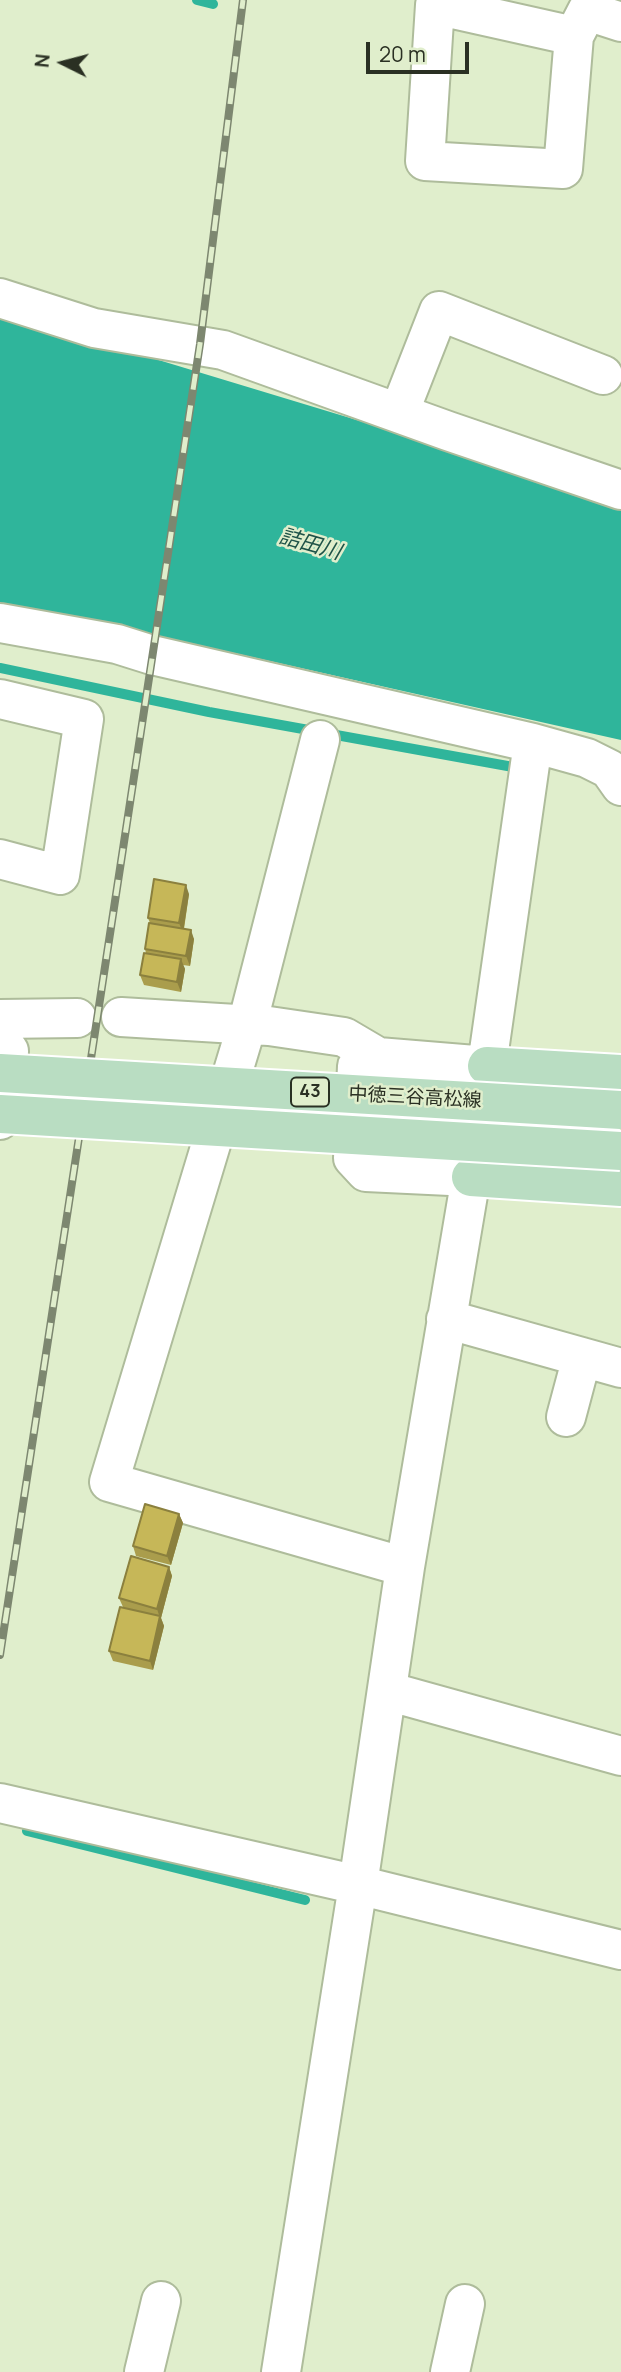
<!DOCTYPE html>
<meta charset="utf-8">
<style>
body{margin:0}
#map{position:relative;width:621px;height:2372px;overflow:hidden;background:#e0eecc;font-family:Manrope,sans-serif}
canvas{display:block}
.north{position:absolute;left:28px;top:28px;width:70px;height:70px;-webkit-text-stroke:5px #e0eecc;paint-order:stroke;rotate:276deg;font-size:19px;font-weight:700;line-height:28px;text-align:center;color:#2a3023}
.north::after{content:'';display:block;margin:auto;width:24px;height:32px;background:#2a3023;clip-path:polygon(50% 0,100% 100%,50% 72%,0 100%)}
.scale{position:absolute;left:366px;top:42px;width:103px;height:32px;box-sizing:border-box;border:4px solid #2a3023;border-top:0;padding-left:9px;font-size:21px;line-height:24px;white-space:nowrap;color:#2a3023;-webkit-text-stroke:5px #e0eecc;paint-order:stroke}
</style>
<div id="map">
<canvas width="621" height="2372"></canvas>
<div class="north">N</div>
<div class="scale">20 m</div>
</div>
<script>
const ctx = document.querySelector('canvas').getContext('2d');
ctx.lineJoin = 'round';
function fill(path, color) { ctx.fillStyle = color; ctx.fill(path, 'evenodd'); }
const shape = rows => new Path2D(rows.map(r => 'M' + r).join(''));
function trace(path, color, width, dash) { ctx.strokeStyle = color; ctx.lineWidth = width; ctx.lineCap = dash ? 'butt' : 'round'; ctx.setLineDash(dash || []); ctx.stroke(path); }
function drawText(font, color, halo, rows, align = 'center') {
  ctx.font = font + ' Manrope,"Noto Sans JP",sans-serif'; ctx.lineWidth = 5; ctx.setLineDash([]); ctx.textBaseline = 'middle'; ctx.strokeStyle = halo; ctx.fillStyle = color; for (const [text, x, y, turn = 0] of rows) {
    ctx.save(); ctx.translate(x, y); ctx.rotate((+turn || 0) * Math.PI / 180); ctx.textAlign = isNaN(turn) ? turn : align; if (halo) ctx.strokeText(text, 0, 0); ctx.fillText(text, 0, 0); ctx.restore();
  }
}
fill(shape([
 [0,312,621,500,621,740,136,631,0,605]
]), '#2fb59b');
trace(shape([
 [197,0,213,4],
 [0,668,209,712,513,767],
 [27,1831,305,1900]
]), '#2fb59b', 10);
const minor = shape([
 [574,36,435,5,425,161,563,169,574,36,587,11,621,22],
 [0,298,94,328,223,350,448,431,621,490],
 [399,413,439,311,603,375],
 [0,623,117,644,152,655,533,743,587,758,609,769,621,786],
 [0,699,84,719,60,875,0,859],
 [320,740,247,1025,109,1482,405,1567],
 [121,1017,269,1026,344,1037,378,1057],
 [0,1019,77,1018],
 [0,1038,9,1051,6,1114,0,1120],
 [471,1177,366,1172,353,1158,357,1066,378,1057,487,1066],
 [446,1319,621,1368],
 [566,1417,582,1357],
 [387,1691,621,1756],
 [0,1803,358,1885,621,1950],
 [144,2372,161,2301],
 [281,2372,358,1885,405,1567,471,1177,533,743],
 [450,2372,465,2304]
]);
const primary = shape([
 [487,1066,621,1074],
 [471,1177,621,1187]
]);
trace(minor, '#aebc9b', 42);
trace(primary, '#fff', 42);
trace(minor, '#fff', 38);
trace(primary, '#b9ddc2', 38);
const rail = shape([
 [0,1655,200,344,243,0]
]);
trace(rail, '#7d8770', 8);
trace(rail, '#e0eecc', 5, [16]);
const primaryBridge = shape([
 [0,1073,621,1110],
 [0,1114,621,1151]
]);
trace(primaryBridge, '#fff', 42, []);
trace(primaryBridge, '#b9ddc2', 38);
fill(shape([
 [189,894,184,929,194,939,190,966,183,965,185,969,181,992,144,985,140,975,146,953,145,949,150,923,148,918],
 [179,1514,183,1523,171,1565,136,1556,133,1546],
 [169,1567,172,1576,161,1618,164,1626,153,1670,113,1661,109,1651,123,1607,119,1598]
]), '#aa9d4c');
fill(shape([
 [186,885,189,894,183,933,179,923],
 [191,930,194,939,190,966,186,956],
 [181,959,185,969,181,992,177,982],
 [179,1514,183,1523,171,1565,167,1556],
 [169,1567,172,1576,161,1618,164,1626,153,1670,150,1661,160,1618,157,1609]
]), '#8b803e');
const building = shape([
 [154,879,186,885,179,923,148,918,154,879],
 [149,923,191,930,186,956,145,949,149,923],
 [144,953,181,959,177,982,140,975,144,953],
 [145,1504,179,1514,167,1556,133,1546,145,1504],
 [131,1556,169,1567,157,1609,119,1598,131,1556],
 [120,1607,160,1616,150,1661,109,1651,120,1607]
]);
fill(building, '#c6b758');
trace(building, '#8b803e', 2);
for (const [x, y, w] of [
 [310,1092,38]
]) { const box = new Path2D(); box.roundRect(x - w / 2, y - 14.5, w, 29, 5); ctx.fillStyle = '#e0eecc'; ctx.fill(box); trace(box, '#2a3023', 2); }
drawText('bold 18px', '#2a3023', null, [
 ["43",310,1092]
]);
drawText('19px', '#2a3023', '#e0eecc', [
 ["中徳三谷高松線",415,1098,3]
]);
drawText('italic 21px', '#1e5348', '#e0eecc', [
 ["詰田川",310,545,16]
]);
</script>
